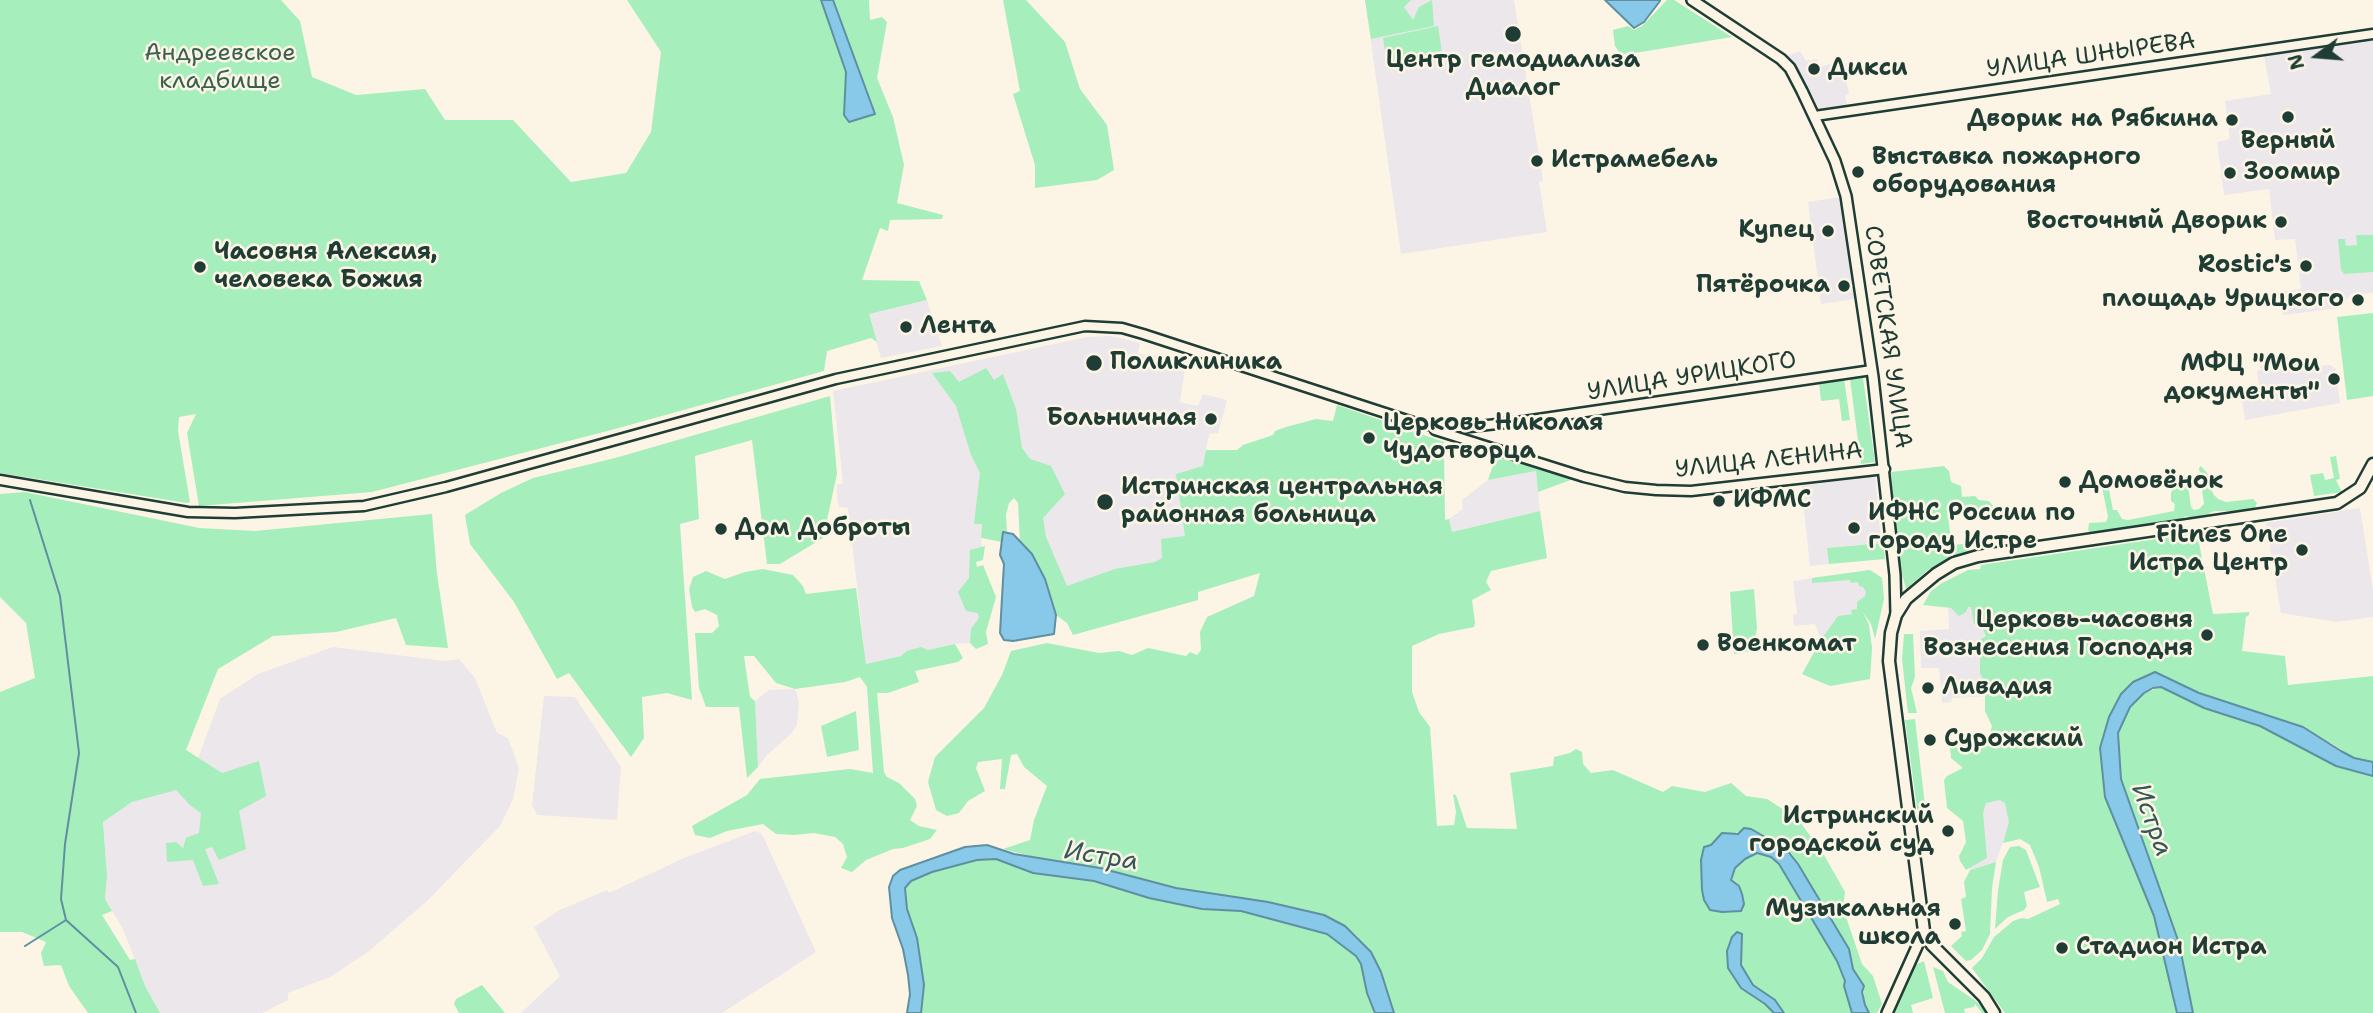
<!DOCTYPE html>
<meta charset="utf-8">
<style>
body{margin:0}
#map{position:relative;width:2373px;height:1013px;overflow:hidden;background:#fcf5e5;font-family:"Shantell Sans",sans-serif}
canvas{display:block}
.north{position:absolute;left:2282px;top:21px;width:70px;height:70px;-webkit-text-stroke:5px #fcf5e5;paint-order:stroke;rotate:254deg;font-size:19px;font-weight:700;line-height:28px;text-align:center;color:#1f3d34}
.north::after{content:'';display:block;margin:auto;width:24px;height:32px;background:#1f3d34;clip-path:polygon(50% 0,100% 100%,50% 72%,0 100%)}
</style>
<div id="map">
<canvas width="2373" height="1013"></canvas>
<div class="north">N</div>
</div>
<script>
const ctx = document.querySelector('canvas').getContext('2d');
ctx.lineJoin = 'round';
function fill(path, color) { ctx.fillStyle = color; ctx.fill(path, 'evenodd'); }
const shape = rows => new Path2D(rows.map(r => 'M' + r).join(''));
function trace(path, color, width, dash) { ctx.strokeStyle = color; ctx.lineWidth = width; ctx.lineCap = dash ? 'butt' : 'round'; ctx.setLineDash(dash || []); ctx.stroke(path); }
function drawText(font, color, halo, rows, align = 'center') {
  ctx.font = font + ' "Shantell Sans",sans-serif'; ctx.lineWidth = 5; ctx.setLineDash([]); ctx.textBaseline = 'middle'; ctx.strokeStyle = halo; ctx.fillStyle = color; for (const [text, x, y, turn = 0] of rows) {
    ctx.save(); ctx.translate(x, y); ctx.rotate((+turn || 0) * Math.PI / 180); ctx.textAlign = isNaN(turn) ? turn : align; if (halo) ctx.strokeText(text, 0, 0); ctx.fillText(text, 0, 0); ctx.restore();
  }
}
fill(shape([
 [1365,0,1514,0,1539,156,1543,181,1539,182,1547,232,1401,254],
 [2373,34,2373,293,2350,295,2340,308,2283,315,2280,292,2301,289,2295,239,2275,240,2269,189,2224,195,2217,142,2230,139,2225,101,2271,94,2263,50],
 [1800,51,1806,61,1817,59,1820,67,1842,60,1849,94,1845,96,1848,107,1819,111,1797,69,1784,57],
 [1846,196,1862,298,1821,304,1808,202],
 [927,300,942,346,881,358,868,314],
 [1111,336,1140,343,1138,353,1146,356,1148,353,1185,368,1180,402,1198,406,1203,394,1227,400,1218,433,1209,434,1206,450,1197,593,1071,625,1031,506,987,467,981,538,983,557,972,560,983,620,977,640,970,643,955,644,866,664,848,508,839,507,837,497,837,485,843,483,833,391,1087,337],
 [2309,360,2310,367,2330,365,2336,369,2340,403,2245,420,2241,394,2260,391,2257,371,2261,370,2260,366],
 [1536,471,1540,511,1452,532,1449,519,1463,509,1462,500,1488,480],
 [1856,476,1857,478,1875,476,1881,543,1828,548,1829,564,1810,566,1801,482],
 [2360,508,2373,590,2373,617,2337,622,2281,613,2266,523],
 [1870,570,1882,578,1884,599,1863,612,1869,625,1872,648,1870,679,1830,686,1802,674,1821,640,1815,624,1794,626,1793,615,1797,614,1793,581],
 [1971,607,1986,622,1997,696,1952,698,1951,702,1942,703,1939,668,1921,668,1920,631,1949,629,1948,608],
 [333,647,445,661,459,659,475,678,497,733,508,738,519,768,513,799,500,826,427,901,369,951,330,977,288,993,288,1000,262,1013,160,1013,145,986,123,929,105,899,107,876,103,822,132,802,176,789,197,761,220,699,258,674],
 [795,689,799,702,797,725,791,734,767,755,758,767,755,701,769,690],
 [544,696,575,697,621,767,617,820,537,815,532,805],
 [1992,787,2005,803,2010,822,1996,862,1970,870,1969,849],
 [755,831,762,834,816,952,722,1013,521,1013,560,976,534,927,560,910,607,890,609,893,684,858]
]), '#ece7ea');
fill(shape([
 [0,0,281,0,300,21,312,77,356,95,425,89,445,120,513,120,571,182,626,173,651,132,661,52,627,0,869,0,870,20,882,17,887,22,877,78,893,117,904,165,897,203,943,215,942,219,890,220,888,231,880,228,862,280,919,281,927,300,869,314,877,342,871,338,827,351,824,371,615,429,372,492,199,506,187,433,196,414,179,417,178,431,190,502,187,503,0,473],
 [1003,0,1026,0,1065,42,1080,89,1107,125,1114,170,1097,180,1035,188,1035,165,1013,94,1020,91],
 [1365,0,1411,0,1404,7,1413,20,1419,7,1432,0,1434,26,1371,39],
 [1667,0,1674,0,1732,37,1641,52,1623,54,1619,52,1615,46,1613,30,1628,26,1634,30,1642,26],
 [1438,26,1443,60,1388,69,1383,38],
 [2356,235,2373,235,2373,272,2344,274,2341,269,2338,239,2345,239,2346,246,2357,245],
 [2373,313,2373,396,2347,400,2337,317],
 [986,368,994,380,1003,374,1016,409,1022,448,1030,459,1051,466,1065,494,1043,518,1046,537,1067,586,1115,569,1155,562,1162,558,1161,539,1185,536,1176,474,1203,466,1206,450,1237,450,1243,445,1273,435,1275,431,1286,427,1316,419,1333,421,1337,405,1444,442,1442,452,1444,453,1445,520,1449,519,1452,532,1540,511,1547,558,1491,571,1486,582,1491,590,1472,600,1475,623,1474,627,1439,634,1412,646,1412,692,1419,712,1430,727,1437,826,1454,825,1456,812,1453,794,1456,795,1467,828,1517,829,1510,773,1553,766,1554,757,1570,753,1576,749,1582,752,1583,764,1591,773,1613,770,1663,792,1672,786,1705,792,1731,783,1746,796,1767,799,1798,819,1824,855,1845,892,1843,908,1862,964,1873,976,1882,1004,1877,1013,1869,1013,1865,1006,1862,982,1853,969,1849,948,1798,864,1786,849,1751,829,1717,837,1711,845,1701,860,1704,900,1739,886,1731,880,1732,876,1735,868,1745,859,1757,853,1771,857,1779,864,1837,961,1845,981,1844,987,1852,1013,1784,1013,1775,1000,1753,985,1741,965,1742,935,1737,933,1741,988,1765,1004,1774,1013,1394,1013,1381,972,1357,936,1345,926,1324,915,1268,902,1176,888,1100,868,1046,860,1003,849,1030,840,1034,820,1047,786,1024,767,1017,754,1011,755,1005,789,1000,789,1002,759,978,762,976,768,985,791,968,801,959,813,947,816,936,810,928,782,935,757,984,708,1002,675,1011,651,1047,643,1099,653,1119,651,1132,655,1148,648,1186,656,1190,652,1197,655,1201,650,1200,632,1207,617,1254,596,1260,573,1198,592,1198,600,1073,635,1067,623,1056,615,1045,579,1032,554,1020,543,1018,503,1014,498,1009,503,1006,515,1007,532,1003,532,1002,542,981,538,982,524,974,524,980,473,971,455,956,406,932,373,950,371,959,382],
 [1863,378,1875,462,1861,464,1850,379],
 [1844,379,1850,420,1842,421,1839,399,1821,401,1819,383],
 [830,396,837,474,823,538,780,564,767,564,752,440,695,456,699,519,680,524,692,700,667,693,642,697,644,738,631,757,569,673,557,679,514,602,470,544,465,515,501,493,533,478,615,458],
 [1497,454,1576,478,1538,492,1536,471,1488,480],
 [2336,456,2340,479,2336,480,2342,492,2314,496,2310,475,2323,473,2325,480,2334,478,2330,457],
 [1944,466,1949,471,1951,482,1961,486,1962,497,1975,496,1979,500,1989,501,1993,506,1991,512,1972,516,1967,513,1963,503,1950,504,1947,508,1951,540,1954,545,1969,543,1970,553,1951,557,1951,560,1929,569,1906,589,1898,558,1891,472],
 [2201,466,2208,474,2213,494,2218,499,2226,502,2253,499,2257,503,2255,508,2251,511,2214,511,2208,514,2191,518,2186,516,2181,519,2125,530,2115,529,2091,534,2088,530,2089,523,2106,522,2108,517,2100,477,2103,475,2107,479,2113,510,2117,510,2122,519,2128,520,2174,511,2175,504,2171,501,2171,493,2179,474,2184,474,2187,478,2191,507,2194,510,2199,509,2204,504,2199,468],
 [25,492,199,528,255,531,432,514,437,574,448,648,406,645,396,618,336,632,273,636,218,669,186,750,222,773,259,761,266,796,239,811,246,849,219,860,212,847,205,849,219,884,203,886,193,860,167,862,166,843,176,842,183,848,186,838,199,833,201,813,191,806,176,790,132,802,103,822,107,876,105,899,112,911,102,915,130,960,135,959,145,986,160,1013,88,1013,69,986,61,965,44,966,41,953,46,942,22,932,0,932,0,692,35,678,26,623,0,597,0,494],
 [2197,533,2213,614,2249,612,2249,615,2246,617,2242,651,2285,656,2288,685,2373,676,2373,762,2354,758,2331,743,2199,693,2155,672,2133,682,2121,694,2109,717,2100,748,2105,797,2154,916,2177,1013,2005,1013,1972,968,1982,958,1994,937,2013,921,2022,918,2028,919,2060,904,2058,899,2047,902,2039,867,2030,845,2020,839,2003,843,2009,822,2005,803,2000,800,1986,803,1983,813,1987,858,1966,870,1960,861,1959,856,1966,842,1963,821,1947,808,1944,780,1947,776,1963,768,1951,758,1950,747,1955,741,1971,740,1976,737,1985,739,1989,737,1992,726,1985,711,1985,696,1988,691,1980,673,1980,659,1991,646,1981,645,1980,640,1986,636,1981,625,1974,624,1971,607,1968,607,1966,612,1959,616,1951,608,1923,605,1931,591,1942,583,1968,570,1980,569,1981,565],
 [1883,543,1885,559,1829,564,1827,548],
 [985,546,983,560,976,562,977,567,983,565,996,597,986,632,988,644,976,649,970,643,971,629,979,618,978,613,966,611,958,592,969,578,970,550],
 [763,569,793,575,803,586,806,594,856,588,866,664,901,656,907,651,921,647,928,650,955,644,963,658,958,662,915,671,919,682,888,693,877,693,884,772,887,777,899,783,915,799,917,806,910,820,919,826,937,830,930,839,903,848,893,849,866,860,852,872,841,868,847,857,843,844,835,837,814,833,794,835,776,834,763,824,727,831,710,838,695,835,692,826,747,795,760,779,850,769,873,773,867,687,860,677,845,682,795,689,776,683,754,656,744,656,750,697,755,701,758,767,747,778,739,707,706,707,699,688,695,633,712,633,719,626,717,615,705,609,695,612,692,607,689,589,693,577,706,571,725,579,745,572],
 [1870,570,1882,578,1884,599,1875,639,1871,624,1863,612,1869,625,1872,648,1870,679,1830,686,1802,674,1821,640,1838,616,1852,614,1851,610,1857,609,1857,602,1865,596,1866,592,1863,587,1859,586,1858,582,1851,583,1850,580,1812,583,1812,578],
 [1754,589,1757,628,1753,651,1734,654,1730,592],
 [1904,634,1913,634,1915,677,1911,688,1917,713,1908,713,1902,659],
 [2161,687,2204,708,2260,726,2336,766,2373,776,2373,1013,2193,1013,2179,943,2121,779,2117,746,2118,733,2130,707,2144,693],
 [856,711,859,750,827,757,821,726],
 [1915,719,1926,814,1918,815,1905,720],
 [2019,846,2026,850,2040,887,2024,892,2027,906,2024,910,2008,917,1995,929,1998,890,2003,860,2010,847],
 [996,859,1033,873,1094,881,1149,898,1202,909,1241,911,1327,934,1356,956,1361,964,1367,993,1375,1013,921,1013,924,985,917,938,907,909,905,888,911,881,932,872,977,860],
 [1996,862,1992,888,1990,934,1982,950,1971,960,1966,961,1951,946,1962,936,1961,932,1966,931,1961,899,1966,897,1964,882,1970,870],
 [1924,961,1933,998,1911,1005,1913,1013,1891,1013,1909,972,1915,965],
 [1933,967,1943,971,1948,982,1976,1001,1987,1013,1982,1013,1975,1004,1974,1007,1964,1009,1965,1013,1945,1013],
 [482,985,505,1013,459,1013,454,1004,456,999]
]), '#a6eebc');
const water = shape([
 [821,0,833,0,875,114,849,122,844,115,846,72,821,0],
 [1605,0,1660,0,1660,1,1644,22,1634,28,1605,0],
 [1003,532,1013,534,1032,554,1045,579,1056,615,1054,634,1013,641,1004,640,1000,633,1003,580,1004,564,1000,555,1003,532],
 [2155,672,2199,693,2303,727,2341,751,2354,758,2373,762,2373,776,2336,766,2260,726,2204,708,2161,687,2153,688,2144,693,2130,707,2118,733,2121,779,2179,943,2193,1013,2177,1013,2154,916,2105,797,2100,748,2109,717,2121,694,2133,682,2155,672],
 [1744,828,1751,829,1786,849,1798,864,1849,949,1853,969,1864,986,1862,992,1865,1005,1869,1013,1852,1013,1844,986,1845,981,1837,961,1779,864,1771,857,1757,853,1745,859,1735,868,1731,880,1739,886,1742,894,1744,904,1741,911,1722,912,1710,910,1704,900,1702,890,1701,860,1704,847,1711,845,1722,833,1738,834,1744,828],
 [987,845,1014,854,1100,868,1176,888,1268,902,1324,915,1345,926,1371,952,1381,972,1394,1013,1375,1013,1367,993,1361,964,1356,956,1327,934,1241,911,1202,909,1149,898,1094,881,1033,873,996,859,977,860,932,872,911,881,905,888,907,909,917,938,924,985,921,1013,907,1013,910,994,908,975,903,949,892,918,889,887,893,876,900,870,965,847,987,845],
 [1737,932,1742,934,1741,965,1753,985,1775,1000,1784,1013,1774,1013,1765,1004,1741,988,1728,968,1727,951,1732,937,1737,932]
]);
fill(water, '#88c8e9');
trace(water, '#5e90a1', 2);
trace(shape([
 [30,500,60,596,79,753,65,844,61,899,66,920],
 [25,946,66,920,118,967,136,1013]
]), '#5e90a1', 2);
const tertiary = shape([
 [1815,116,2373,34],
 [1435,430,1584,477,1625,487,1656,490,1691,491,1885,469],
 [0,480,188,512,235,513,364,506,446,487,836,379,1085,326,1122,328,1143,334,1416,423,1442,427,1470,427,1524,421,1872,370]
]);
const secondary = shape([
 [1692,0,1781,59,1790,68,1802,91,1835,161,1846,196,1873,377,1895,575,1896,615],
 [1887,1013,1924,931]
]);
const primary = shape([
 [1994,1013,1984,997,1932,945,1924,931,1889,661,1891,633,1896,615,1906,599,1936,574,1954,563,1978,556,2337,503,2360,488,2373,464]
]);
trace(tertiary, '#1f3d34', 13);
trace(secondary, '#1f3d34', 14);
trace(primary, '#1f3d34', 15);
trace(tertiary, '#fcf5e5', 8);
trace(secondary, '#fcf5e5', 9);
trace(primary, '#fcf5e5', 10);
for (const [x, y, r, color] of [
 [1513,34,9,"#1f3d34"],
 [1814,69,7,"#1f3d34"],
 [2288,117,7,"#1f3d34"],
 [2232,120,7,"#1f3d34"],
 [1537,161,7,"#1f3d34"],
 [1858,172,7,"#1f3d34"],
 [2230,173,7,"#1f3d34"],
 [2281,222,7,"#1f3d34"],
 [1828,231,7,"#1f3d34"],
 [2306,266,7,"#1f3d34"],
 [200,267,7,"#1f3d34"],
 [1844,286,7,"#1f3d34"],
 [2358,300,7,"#1f3d34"],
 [906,327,7,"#1f3d34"],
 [1094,363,9,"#1f3d34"],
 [2334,379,7,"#1f3d34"],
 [1211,419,7,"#1f3d34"],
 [1369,438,7,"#1f3d34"],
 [2065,482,7,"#1f3d34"],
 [1719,501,7,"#1f3d34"],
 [1105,502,9,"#1f3d34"],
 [1854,528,7,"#1f3d34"],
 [721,529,7,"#1f3d34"],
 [2302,550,7,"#1f3d34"],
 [2207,635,7,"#1f3d34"],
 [1703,645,7,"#1f3d34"],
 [1928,688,7,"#1f3d34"],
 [1930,740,7,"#1f3d34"],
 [1948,831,7,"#1f3d34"],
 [1955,924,7,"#1f3d34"],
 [2062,948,7,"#1f3d34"]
]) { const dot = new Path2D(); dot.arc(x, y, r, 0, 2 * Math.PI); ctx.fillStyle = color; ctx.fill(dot); trace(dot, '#fcf5e5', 2.5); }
drawText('24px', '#3a604f', '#fcf5e5', [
 ["Андреевское",220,54],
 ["кладбище",220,82]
]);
drawText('24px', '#1f3d34', '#fcf5e5', [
 ["УЛИЦА ШНЫРЕВА",2091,56,-8],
 ["СОВЕТСКАЯ УЛИЦА",1887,337,82],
 ["УЛИЦА УРИЦКОГО",1692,377,-9],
 ["УЛИЦА ЛЕНИНА",1769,461,-6]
]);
drawText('bold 24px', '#1f3d34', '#fcf5e5', [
 ["Центр гемодиализа",1513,61,"center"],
 ["Диалог",1513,89,"center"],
 ["Дикси",1828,69],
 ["Дворик на Рябкина",2218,120,"right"],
 ["Верный",2288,142,"center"],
 ["Выставка пожарного",1872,158],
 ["оборудования",1872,186],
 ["Истрамебель",1551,161],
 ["Зоомир",2244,173],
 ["Восточный Дворик",2267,222,"right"],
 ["Купец",1814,231,"right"],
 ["Часовня Алексия,",214,253],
 ["человека Божия",214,281],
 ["Rostic's",2292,266,"right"],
 ["Пятёрочка",1830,286,"right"],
 ["площадь Урицкого",2344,300,"right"],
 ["Лента",920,327],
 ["Поликлиника",1110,363],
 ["МФЦ \"Мои",2320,365,"right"],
 ["документы\"",2320,393,"right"],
 ["Больничная",1197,419,"right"],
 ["Церковь Николая",1383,424],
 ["Чудотворца",1383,452],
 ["Домовёнок",2079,482],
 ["Истринская центральная",1121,488],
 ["районная больница",1121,516],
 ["ИФМС",1733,501],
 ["ИФНС России по",1868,514],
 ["городу Истре",1868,542],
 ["Дом Доброты",735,529],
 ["Fitnes One",2288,536,"right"],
 ["Истра Центр",2288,564,"right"],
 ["Церковь-часовня",2193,621,"right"],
 ["Вознесения Господня",2193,649,"right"],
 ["Военкомат",1717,645],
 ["Ливадия",1942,688],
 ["Сурожский",1944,740],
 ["Истринский",1934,817,"right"],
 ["городской суд",1934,845,"right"],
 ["Музыкальная",1941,910,"right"],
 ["школа",1941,938,"right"],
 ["Стадион Истра",2076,948]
], 'left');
drawText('italic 26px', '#345958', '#fcf5e5', [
 ["Истра",2151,820,70],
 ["Истра",1101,857,9]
]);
</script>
